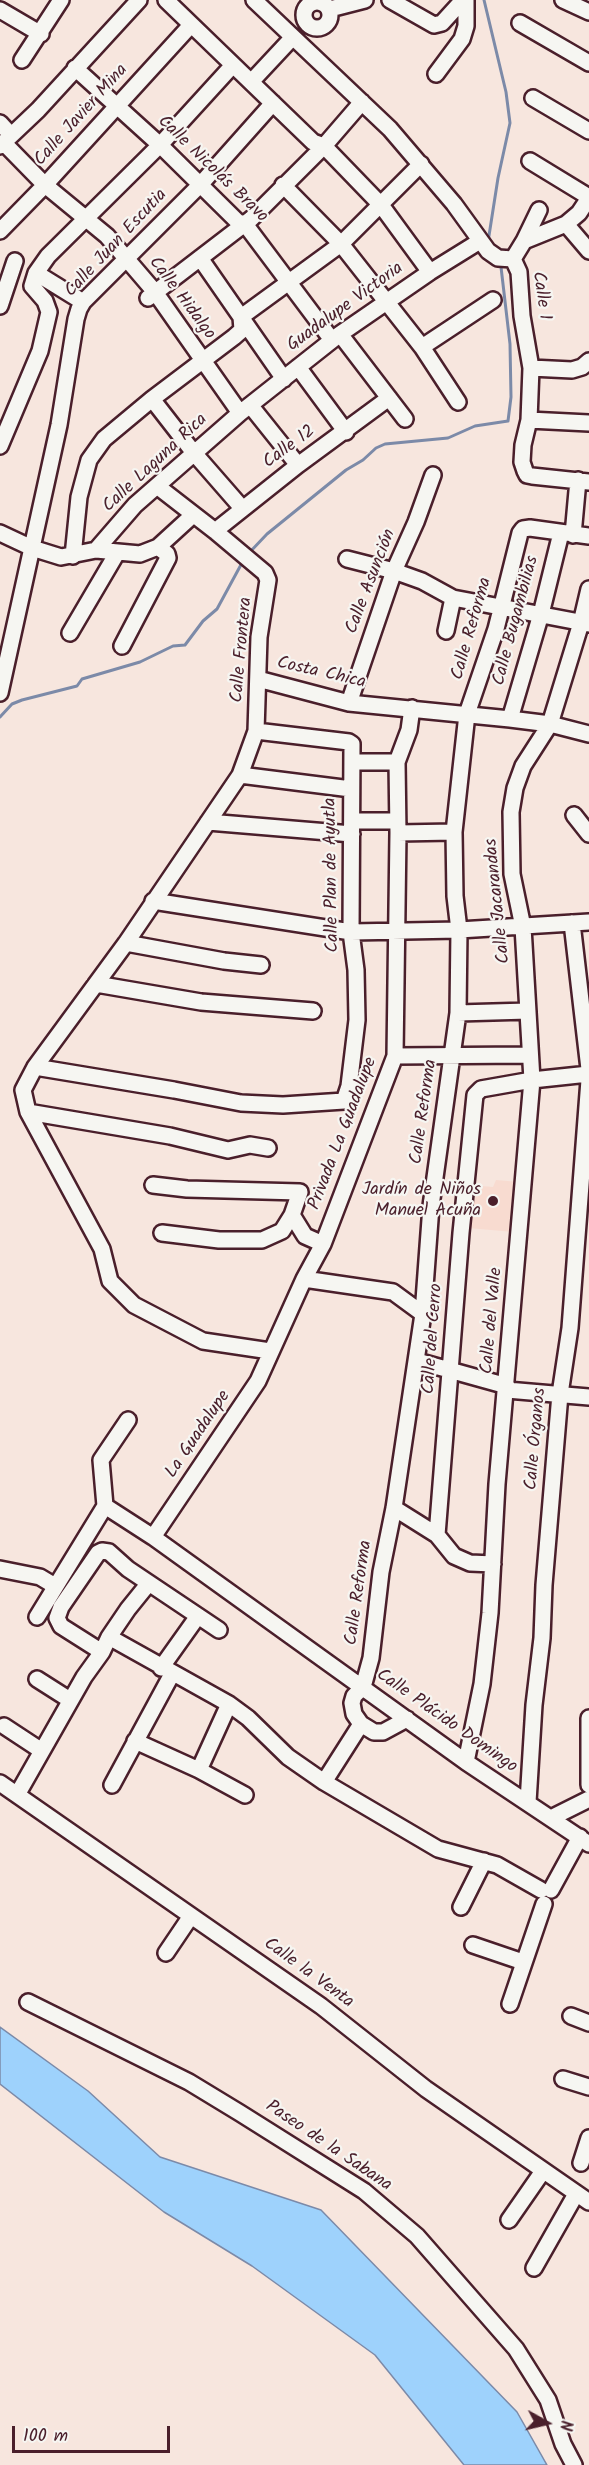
<!DOCTYPE html>
<meta charset="utf-8">
<style>
body{margin:0}
#map{position:relative;width:589px;height:2465px;overflow:hidden;background:#f7e6de;font-family:Kalam,sans-serif}
canvas{display:block}
.north{position:absolute;left:517px;top:2393px;width:60px;height:60px;-webkit-text-stroke:4px #f6f6f2;paint-order:stroke;rotate:98deg;font-size:16px;font-weight:700;line-height:24px;text-align:center;color:#4a1f2b}
.north::after{content:'';display:block;margin:auto;width:21px;height:27px;background:#4a1f2b;clip-path:polygon(50% 0,100% 100%,50% 72%,0 100%)}
.scale{position:absolute;left:12px;top:2426px;width:158px;height:27px;box-sizing:border-box;border:3px solid #4a1f2b;border-top:0;padding-left:8px;font-size:18px;line-height:21px;white-space:nowrap;color:#4a1f2b;-webkit-text-stroke:4px #f6f6f2;paint-order:stroke}
</style>
<div id="map">
<canvas width="589" height="2465"></canvas>
<div class="north">N</div>
<div class="scale">100 m</div>
</div>
<script>
const ctx = document.querySelector('canvas').getContext('2d');
ctx.lineJoin = 'round';
function fill(path, color) { ctx.fillStyle = color; ctx.fill(path, 'evenodd'); }
const shape = rows => new Path2D(rows.map(r => 'M' + r).join(''));
function trace(path, color, width, dash) { ctx.strokeStyle = color; ctx.lineWidth = width; ctx.lineCap = dash ? 'butt' : 'round'; ctx.setLineDash(dash || []); ctx.stroke(path); }
function drawText(font, color, halo, rows, align = 'center') {
  ctx.font = font + ' Kalam,sans-serif'; ctx.lineWidth = 4.5; ctx.setLineDash([]); ctx.textBaseline = 'middle'; ctx.strokeStyle = halo; ctx.fillStyle = color; for (const [text, x, y, turn = 0] of rows) {
    ctx.save(); ctx.translate(x, y); ctx.rotate((+turn || 0) * Math.PI / 180); ctx.textAlign = isNaN(turn) ? turn : align; if (halo) ctx.strokeText(text, 0, 0); ctx.fillText(text, 0, 0); ctx.restore();
  }
}
fill(shape([
 [496,1180,519,1182,514,1232,468,1228,469,1185,493,1187]
]), '#f8dbd0');
const water = shape([
 [0,2027,88,2091,160,2157,321,2210,517,2412,547,2465,464,2465,375,2355,252,2266,164,2212,0,2084,0,2027]
]);
fill(water, '#9ed2fc');
trace(water, '#7c8aa8', 1.5);
trace(shape([
 [484,0,506,92,510,123,498,178,488,242],
 [249,553,267,534,346,470,363,460,376,448,385,444,448,438,475,426,508,421,511,397,510,344,501,267,499,264],
 [0,717,12,704,22,700,77,686,82,679,140,662,173,646,185,645,203,621,217,609,243,561]
]), '#7c8aa8', 3);
const minor = shape([
 [166,0,313,142,324,146,381,205,430,272],
 [254,0,390,129,454,204,488,251,498,258,513,259],
 [390,0,434,25,442,23,463,0],
 [563,0,589,12],
 '304 15a13 13 0 1 1 26 0a13 13 0 1 1-26 0Z',
 [330,9,365,0],
 [0,10,41,34],
 [520,23,589,63],
 [22,60,61,0],
 [75,68,160,145,238,222,245,224,332,340],
 [436,74,462,39,466,26,466,0],
 [251,82,293,37],
 [533,98,589,131],
 [0,123,11,135],
 [4,143,45,185,107,236,155,292,240,413],
 [0,146,38,110,139,0],
 [530,161,589,197],
 [283,185,341,244,422,347,458,402],
 [566,224,589,251],
 [0,231,45,185,191,25],
 [524,241,539,210],
 [200,258,284,379],
 [513,259,519,272,522,316,531,368,529,420,523,445,522,462,525,471,527,475,532,476,589,482],
 [513,259,524,241,566,224,579,213,589,198],
 [36,273,83,302],
 [148,298,251,219,324,146,362,102],
 [0,306,15,261],
 [340,334,405,419],
 [422,347,493,300],
 [298,367,346,432],
 [531,368,572,370,582,367,589,361],
 [152,399,194,453,242,508],
 [250,405,298,465],
 [529,420,589,423],
 [0,446,40,351,49,312,45,301,32,286,36,273,48,256,160,145,233,65],
 [157,486,215,531,265,573,268,580,259,637,256,731,240,775,126,943,35,1067,23,1090,28,1112,102,1249,110,1281,134,1305,203,1341,270,1351],
 [215,531,298,465,389,398],
 [0,533,32,548,61,557,96,550,135,505,240,413,340,334,430,272,480,241],
 [573,535,578,480],
 [96,550,140,554,158,547,193,515],
 [73,556,79,497,89,460,104,439,152,399,234,337,242,330,241,317,341,244,421,164],
 [347,559,394,571,422,581,453,598,589,624],
 [446,631,453,598],
 [70,633,117,553],
 [122,646,168,558,167,554,158,547],
 [258,679,349,703,510,719,550,724,589,734],
 [0,693,59,425,76,319,79,309,83,302,200,185,273,103],
 [349,703,394,571,416,522,433,475],
 [510,719,541,614,561,533],
 [352,762,397,762],
 [240,775,351,789],
 [574,815,589,834],
 [352,821,397,821],
 [208,822,352,834],
 [398,833,454,832],
 [153,901,351,932,459,930,589,922],
 [572,923,589,1069],
 [126,943,224,961,261,965],
 [96,984,201,1002,313,1011],
 [458,1013,528,1011],
 [395,1056,529,1055],
 [35,1067,174,1090,241,1103,283,1105,344,1101,349,1086,357,1020,356,970,351,932,352,744,349,742,256,731],
 [28,1112,170,1136,228,1150,250,1145,268,1148],
 [153,1185,187,1189,300,1192,292,1215,282,1231,262,1240,219,1240,162,1233],
 [292,1215,305,1236,323,1244],
 [304,1279,393,1292,423,1314],
 [417,1361,507,1386],
 [507,1390,589,1397],
 [105,1506,153,1537,466,1762,589,1844],
 [394,1508,437,1535,454,1556,470,1563,493,1564],
 [437,1535,461,1233,475,1095,481,1089,532,1080,589,1074],
 [153,1537,258,1381,304,1279,323,1244,395,1056,398,833,397,762,409,730,412,708],
 [0,1569,40,1577,55,1586],
 [37,1617,105,1506,101,1460,128,1420],
 [109,1637,229,1704,248,1718,288,1757,324,1782,438,1849,497,1865,541,1890],
 [102,1652,61,1626,57,1618,61,1607,98,1553,102,1551,109,1552,128,1569,219,1630],
 [161,1668,198,1616],
 [37,1679,70,1700],
 [589,1718,589,1785],
 [407,1719,383,1732,374,1732,361,1724,354,1714,352,1703,354,1696,363,1687,371,1658,381,1572,394,1508,423,1314,431,1206,458,1013,459,930,455,896,454,832,467,714,496,629,520,533,523,529,530,528,589,536],
 [4,1726,42,1751],
 [135,1741,199,1770,245,1795],
 [466,1762,482,1684,490,1613,497,1484,532,1080,523,927,512,874,511,812,515,788,523,766,550,724,581,623,589,589],
 [199,1770,229,1704],
 [324,1782,361,1724],
 [0,1783,321,2006,426,2089,589,2202],
 [112,1785,172,1674],
 [17,1795,84,1677,102,1652,109,1637,128,1609,149,1583],
 [528,1802,534,1705,542,1638,544,1585,560,1394,570,1328,589,1080],
 [551,1818,589,1799],
 [551,1890,580,1837],
 [461,1907,484,1861],
 [473,1945,523,1962],
 [166,1953,191,1916],
 [28,2002,189,2082,240,2113,364,2191,417,2236,516,2349,548,2400,563,2444,574,2465],
 [510,2004,544,1904],
 [571,2016,589,2023],
 [563,2079,589,2087],
 [581,2163,589,2138],
 [509,2220,543,2171],
 [534,2268,576,2194]
]);
trace(minor, '#4a1f2b', 20);
trace(minor, '#f6f6f2', 15);
for (const [x, y, r, color] of [
 [493,1201,6,"#4a1f2b"]
]) { const dot = new Path2D(); dot.arc(x, y, r, 0, 2 * Math.PI); ctx.fillStyle = color; ctx.fill(dot); trace(dot, '#f6f6f2', 2); }
drawText('18px', '#4a1f2b', '#f6f6f2', [
 ["Calle Javier Mina",82,116,-48],
 ["Calle Nicolás Bravo",212,170,44],
 ["Calle Juan Escutia",117,244,-47],
 ["Calle 1",540,296,82],
 ["Calle Hidalgo",181,299,53],
 ["Guadalupe Victoria",346,308,-36],
 ["Calle 12",290,448,-36],
 ["Calle Laguna Rica",156,464,-43],
 ["Calle Asunción",372,582,-69],
 ["Calle Bugambilias",517,621,-75],
 ["Calle Reforma",473,629,-74],
 ["Calle Frontera",243,650,-85],
 ["Costa Chica",321,674,13],
 ["Calle Plan de Ayutla",333,875,-91],
 ["Calle Jacarandas",499,901,-96],
 ["Calle Reforma",425,1112,-82],
 ["Privada La Guadalupe",344,1134,-69],
 ["Calle del Valle",493,1321,-85],
 ["Calle del Cerro",434,1339,-86],
 ["La Guadalupe",199,1435,-56],
 ["Calle Órganos",537,1439,-85],
 ["Calle Reforma",360,1593,-82],
 ["Calle Plácido Domingo",446,1722,35],
 ["Calle la Venta",308,1974,36],
 ["Paseo de la Sabana",328,2147,34]
]);
drawText('18px', '#4a1f2b', '#f6f6f2', [
 ["Jardín de Niños",481,1191],
 ["Manuel Acuña",481,1212]
], 'right');
</script>
